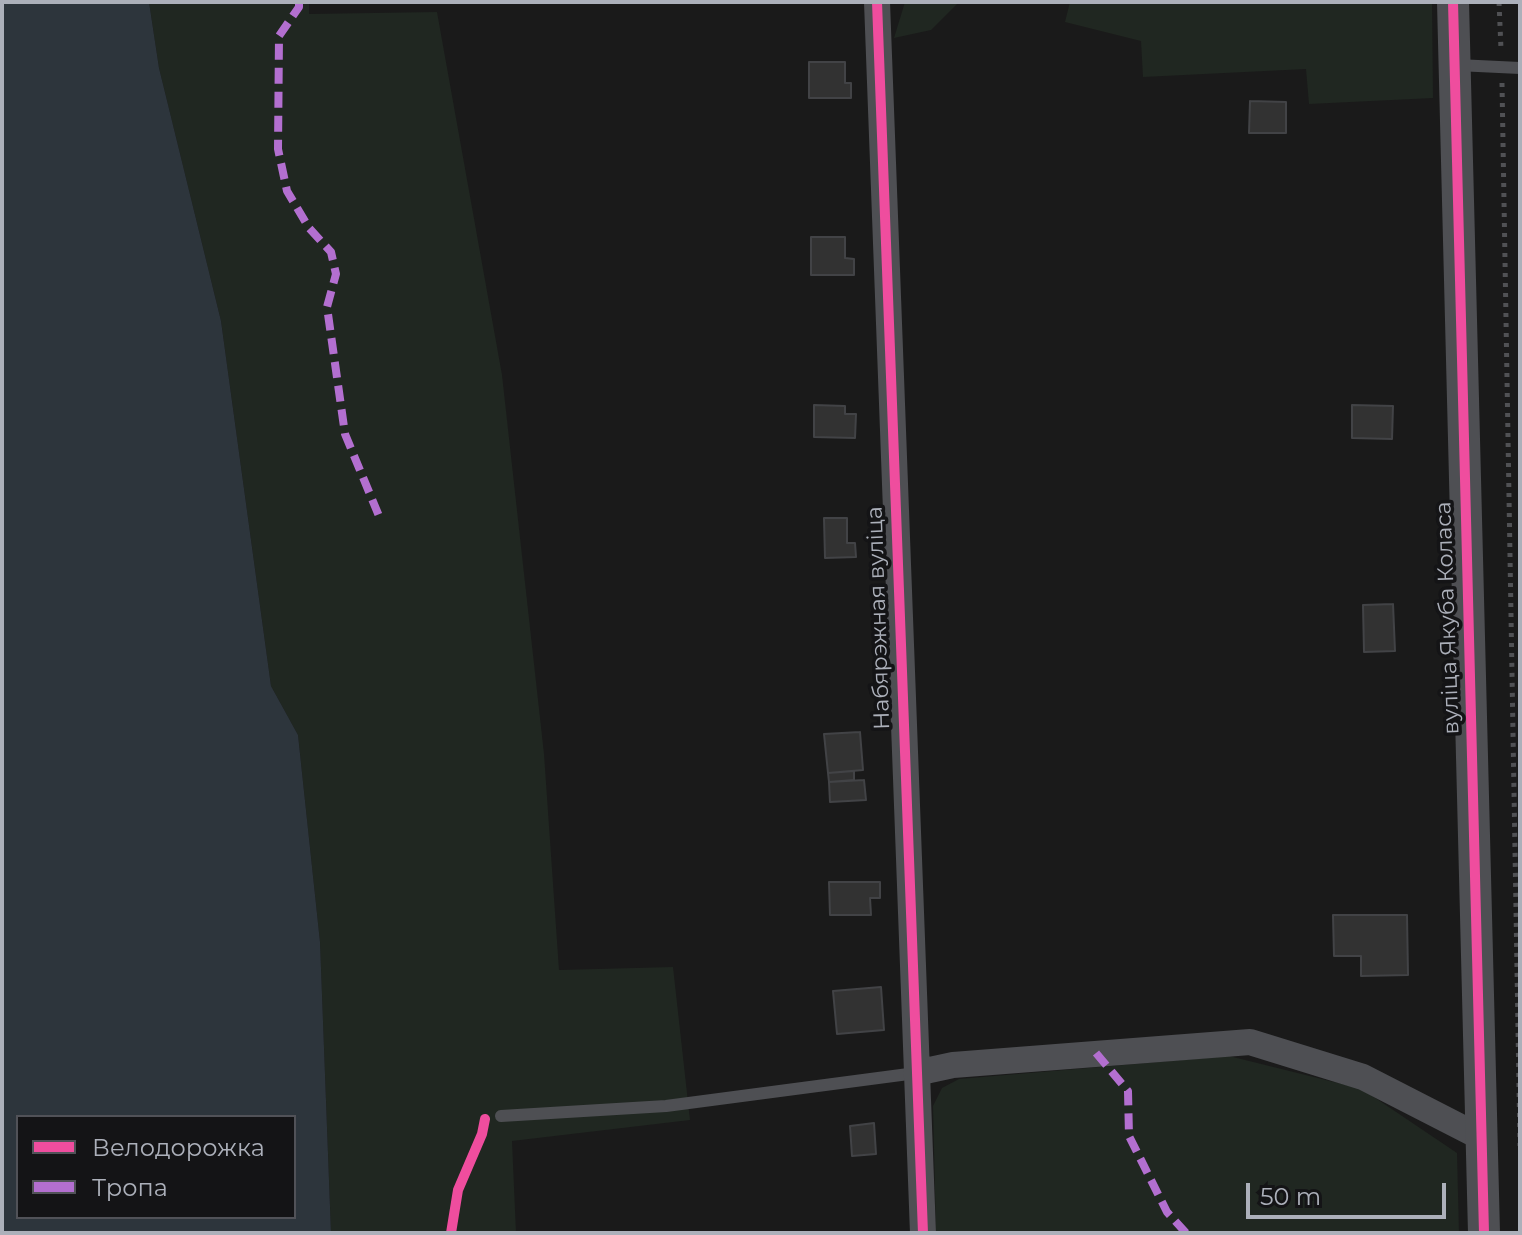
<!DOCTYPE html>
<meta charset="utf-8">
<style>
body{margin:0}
#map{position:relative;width:1522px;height:1235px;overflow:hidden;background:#1a1a1a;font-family:Montserrat,sans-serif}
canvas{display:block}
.frame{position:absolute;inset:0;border:4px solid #acb0ba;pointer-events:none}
.legend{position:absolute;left:16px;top:1115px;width:280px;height:104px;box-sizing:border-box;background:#141416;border:2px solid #515258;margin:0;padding:10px 14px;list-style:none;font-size:24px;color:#acb0ba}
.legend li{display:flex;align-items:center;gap:16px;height:40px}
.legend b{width:40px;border:2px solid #515258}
.scale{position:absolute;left:1246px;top:1183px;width:200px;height:36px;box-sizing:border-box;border:4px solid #acb0ba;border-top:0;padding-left:10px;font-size:24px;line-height:28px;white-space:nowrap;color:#acb0ba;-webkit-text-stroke:6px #141416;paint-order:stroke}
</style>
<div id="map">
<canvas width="1522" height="1235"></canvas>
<div class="frame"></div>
<ul class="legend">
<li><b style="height:10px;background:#ef4d9e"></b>Велодорожка</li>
<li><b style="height:10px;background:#b36fd0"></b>Тропа</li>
</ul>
<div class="scale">50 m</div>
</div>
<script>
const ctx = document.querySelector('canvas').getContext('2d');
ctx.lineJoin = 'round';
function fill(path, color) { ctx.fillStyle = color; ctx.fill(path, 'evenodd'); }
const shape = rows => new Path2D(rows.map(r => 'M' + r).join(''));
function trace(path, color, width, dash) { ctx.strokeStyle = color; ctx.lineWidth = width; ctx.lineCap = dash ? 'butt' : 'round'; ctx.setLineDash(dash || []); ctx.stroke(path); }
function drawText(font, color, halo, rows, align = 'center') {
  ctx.font = font + ' Montserrat,sans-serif'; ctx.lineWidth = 7; ctx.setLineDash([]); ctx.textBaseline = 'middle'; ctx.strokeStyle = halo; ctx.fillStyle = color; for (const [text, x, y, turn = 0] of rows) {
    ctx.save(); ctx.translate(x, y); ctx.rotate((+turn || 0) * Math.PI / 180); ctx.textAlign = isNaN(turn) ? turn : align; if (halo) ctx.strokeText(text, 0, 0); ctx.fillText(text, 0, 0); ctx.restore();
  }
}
fill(shape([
 [149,2,309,2,309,14,437,12,502,375,544,754,559,970,673,967,690,1120,512,1141,516,1233,331,1233,320,942,298,735,271,686,221,321,159,68],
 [905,2,959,2,931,30,894,38],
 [1070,2,1432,2,1433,98,1309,104,1306,69,1143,77,1141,41,1065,22],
 [1229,1056,1362,1089,1457,1153,1459,1233,936,1233,933,1106,942,1088,959,1079]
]), '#202721');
fill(shape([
 [2,2,149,2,159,68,221,321,271,686,298,735,320,942,331,1233,2,1233],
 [18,1117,294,1117,294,1217,18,1217]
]), '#2d353c');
const building = shape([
 [809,62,845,62,845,83,851,83,851,98,809,98,809,62],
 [1250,101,1286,102,1286,133,1249,133,1250,101],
 [811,237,845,237,845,258,854,259,854,275,811,275,811,237],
 [814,405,845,406,845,414,856,414,855,438,814,437,814,405],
 [1352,405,1393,406,1392,439,1352,438,1352,405],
 [824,518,847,518,847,543,855,543,856,557,825,558,824,518],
 [1393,604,1395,651,1364,652,1363,605,1393,604],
 [860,732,863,770,828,773,824,734,860,732],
 [854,771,854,780,829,782,828,773,854,771],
 [864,780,866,800,830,802,829,782,864,780],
 [829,882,880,882,880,898,870,898,871,915,830,915,829,882],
 [1333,915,1407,915,1408,975,1361,976,1361,956,1334,956,1333,915],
 [881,987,884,1030,837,1034,833,991,881,987],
 [874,1123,876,1154,852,1156,850,1126,874,1123]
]);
fill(building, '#323232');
trace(building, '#424346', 2);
trace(shape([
 [1499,2,1501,49],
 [1502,83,1520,1146]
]), '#505154', 5, [4, 6]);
trace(shape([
 [1457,65,1520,68],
 [501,1116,666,1106,916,1073]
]), '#4e4f53', 12);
trace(shape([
 [877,2,923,1233],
 [916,1073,953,1065,1250,1042,1363,1077,1482,1138]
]), '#4e4f53', 26);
trace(shape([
 [1453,2,1484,1233]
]), '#4e4f53', 32);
trace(shape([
 [299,2,299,7,279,36,278,149,287,191,309,228,331,252,336,274,327,307,345,434,379,516],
 [1096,1053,1128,1091,1129,1136,1167,1212,1186,1233]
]), '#b36fd0', 8, [16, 8]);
trace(shape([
 [877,2,923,1233],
 [1453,2,1484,1233],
 [451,1233,458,1190,482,1134,485,1119]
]), '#ef4d9e', 10);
drawText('22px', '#acb0ba', '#141416', [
 ["Набярэжная вуліца",879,618,-92],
 ["вуліца Якуба Коласа",1448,618,-92]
]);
</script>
